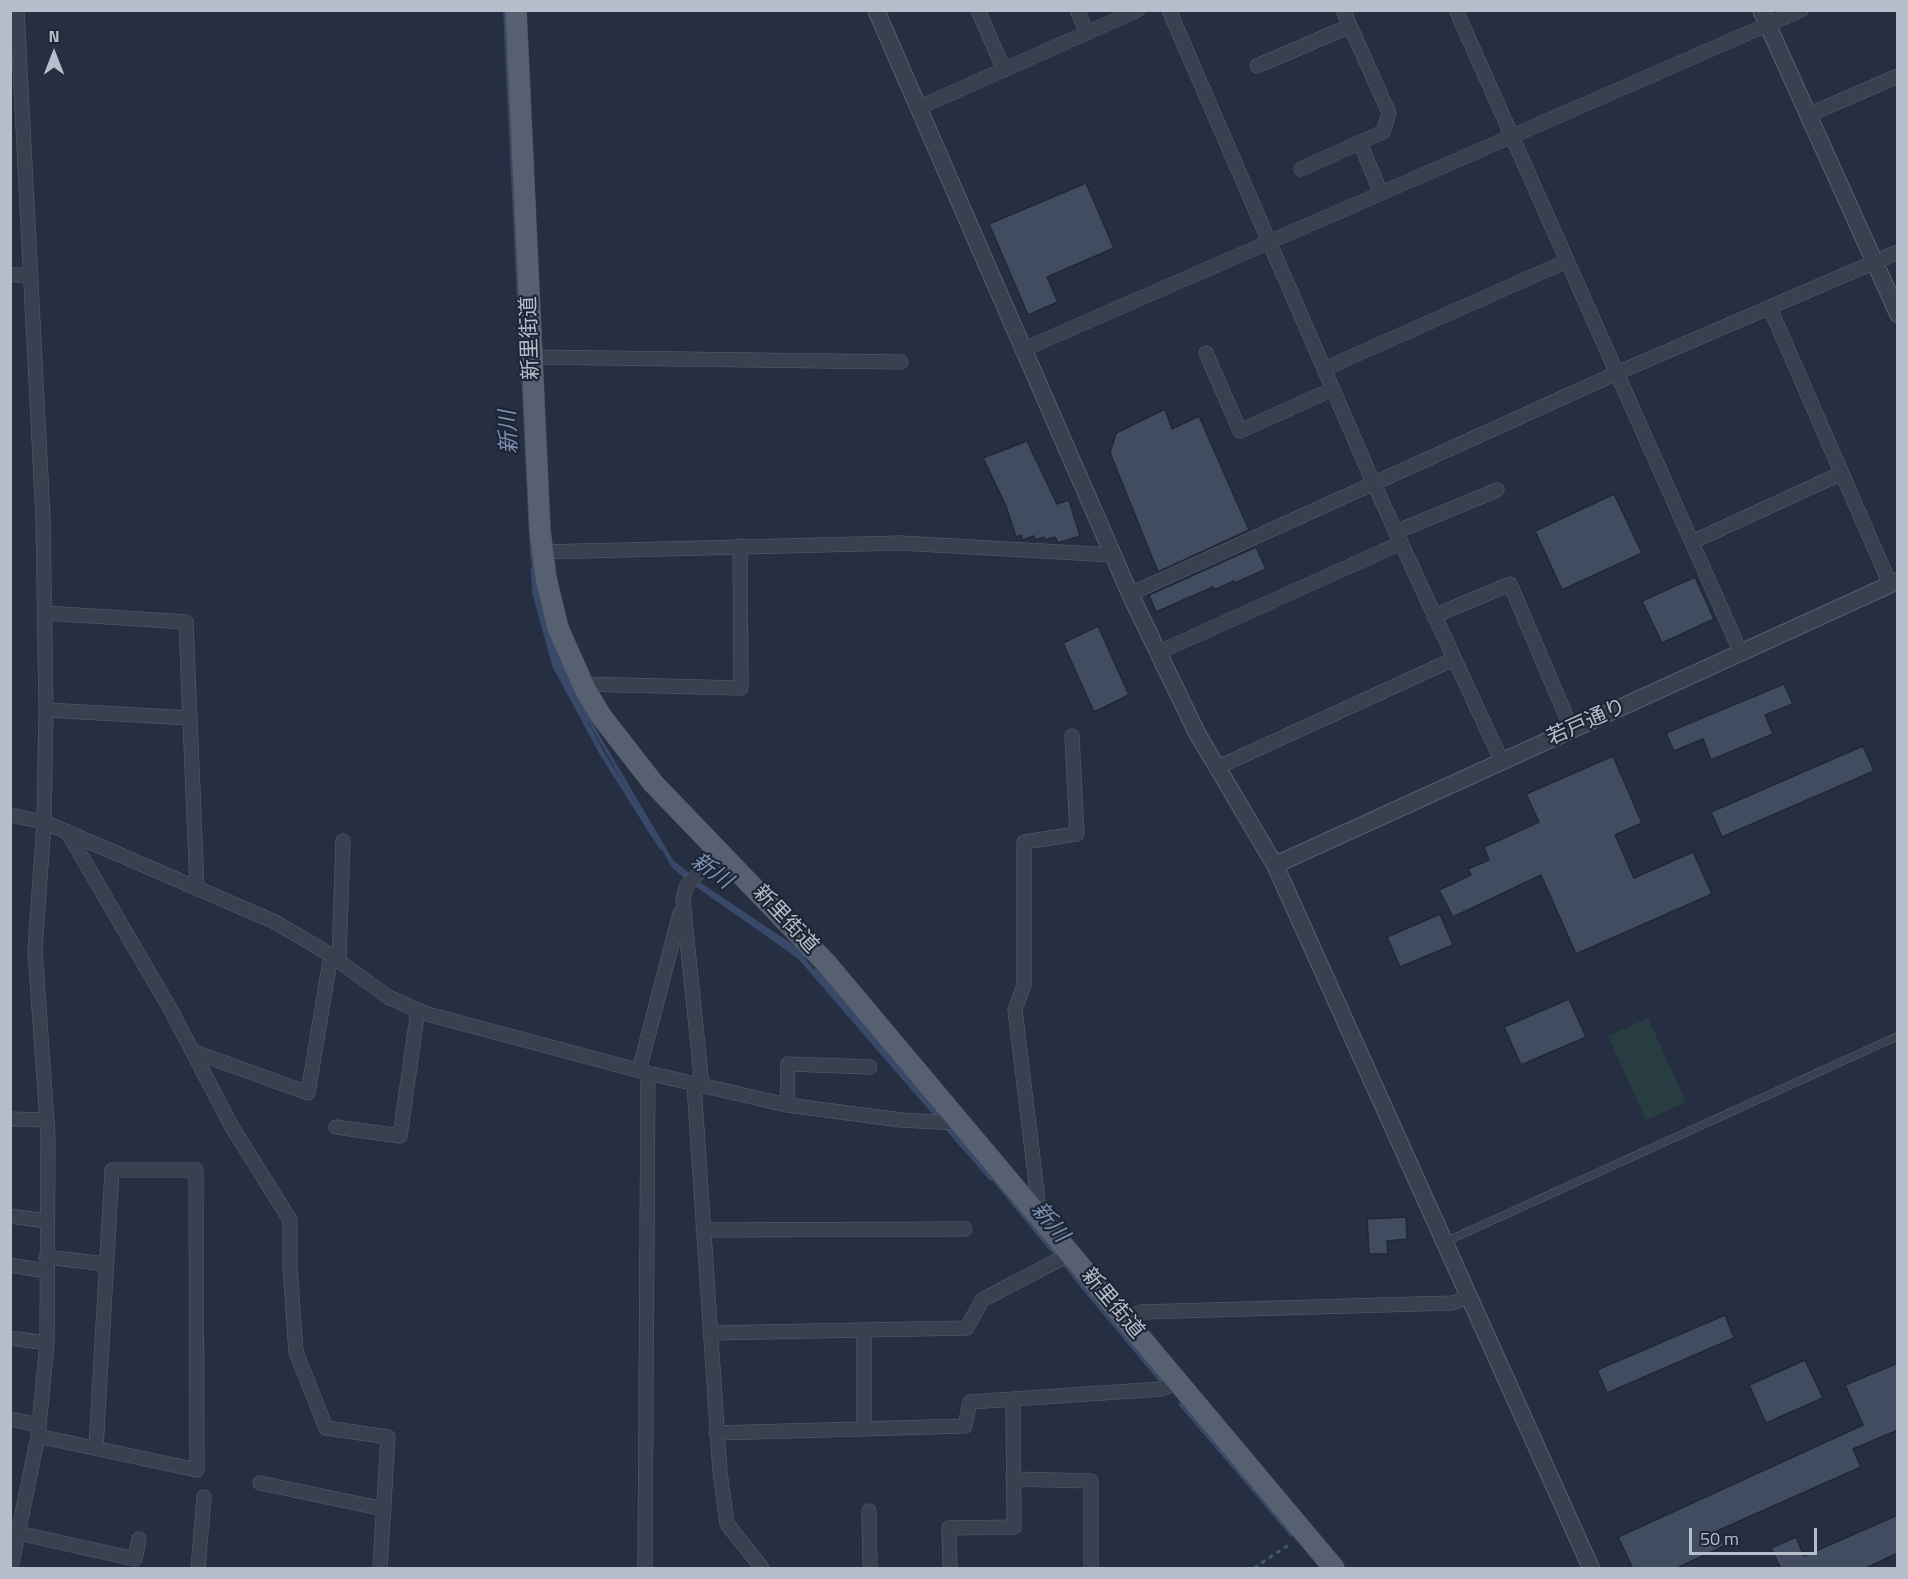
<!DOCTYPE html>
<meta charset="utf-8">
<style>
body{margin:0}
#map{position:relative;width:1908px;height:1579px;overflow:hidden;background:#252f41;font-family:"Titillium Web",sans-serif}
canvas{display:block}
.frame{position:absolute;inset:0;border:12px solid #b6bdcb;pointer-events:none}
.north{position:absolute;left:24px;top:24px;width:60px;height:60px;-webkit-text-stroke:4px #1e2636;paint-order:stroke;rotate:0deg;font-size:16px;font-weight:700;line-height:24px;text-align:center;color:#b6bdcb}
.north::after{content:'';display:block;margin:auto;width:21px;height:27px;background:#b6bdcb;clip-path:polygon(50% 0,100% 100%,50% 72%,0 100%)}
.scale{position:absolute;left:1689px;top:1528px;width:128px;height:27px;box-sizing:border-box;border:3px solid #b6bdcb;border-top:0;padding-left:8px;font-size:18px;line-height:21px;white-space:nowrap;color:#b6bdcb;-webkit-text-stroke:4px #1e2636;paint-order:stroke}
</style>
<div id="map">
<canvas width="1908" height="1579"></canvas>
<div class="frame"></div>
<div class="north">N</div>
<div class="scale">50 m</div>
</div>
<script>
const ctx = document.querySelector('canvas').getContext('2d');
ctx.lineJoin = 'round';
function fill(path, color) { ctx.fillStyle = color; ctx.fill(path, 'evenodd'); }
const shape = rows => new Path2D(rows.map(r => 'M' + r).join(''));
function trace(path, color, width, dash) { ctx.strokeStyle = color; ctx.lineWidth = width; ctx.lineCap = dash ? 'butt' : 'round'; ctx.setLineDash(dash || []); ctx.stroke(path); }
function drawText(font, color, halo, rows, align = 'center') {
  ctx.font = font + ' "Titillium Web","Noto Sans JP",sans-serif'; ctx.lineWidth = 4.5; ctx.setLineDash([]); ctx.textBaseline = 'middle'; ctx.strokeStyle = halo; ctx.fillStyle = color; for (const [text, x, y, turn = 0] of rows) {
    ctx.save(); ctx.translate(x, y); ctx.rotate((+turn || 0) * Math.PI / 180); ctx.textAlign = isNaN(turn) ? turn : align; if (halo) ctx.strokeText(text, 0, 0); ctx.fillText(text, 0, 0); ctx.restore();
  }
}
fill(shape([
 [1648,1018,1686,1102,1646,1120,1608,1036]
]), '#273d42');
fill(shape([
 [503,11,508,11,526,362,520,362],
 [521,374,527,374,561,657,569,680,590,719,673,860,689,873,685,879,672,867,562,676,554,658,536,589,530,554],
 [698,881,792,944,809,957,803,962,695,886],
 [818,966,944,1113,939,1117,813,971],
 [965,1138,1055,1246,1049,1250,960,1141],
 [1075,1271,1168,1380,1162,1385,1071,1276],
 [1184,1400,1295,1534,1291,1537,1178,1404]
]), '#384969');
trace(shape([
 [533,569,535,594,555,666,603,755,661,847],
 [801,958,940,1119],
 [946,1126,991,1178],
 [1048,1244,1077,1278]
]), '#384969', 5);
const building = shape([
 [1086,183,1114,248,1047,277,1058,302,1028,315,989,224,1086,183],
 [1165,409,1172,429,1199,416,1249,530,1158,572,1110,453,1116,433,1165,409],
 [1027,441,1057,504,1069,500,1080,536,1058,543,1055,537,1045,540,1044,537,1035,540,1034,536,1023,540,1021,535,1016,537,1006,506,983,458,1027,441],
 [1614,494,1642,553,1562,590,1535,531,1614,494],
 [1256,547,1266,569,1235,583,1234,581,1214,590,1213,587,1156,612,1149,595,1256,547],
 [1695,577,1714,619,1662,643,1642,601,1695,577],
 [1098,626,1129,695,1094,712,1063,643,1098,626],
 [1784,684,1793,704,1765,715,1773,734,1711,760,1703,739,1674,751,1666,733,1784,684],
 [1863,746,1874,771,1722,837,1711,812,1863,746],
 [1613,756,1642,823,1615,835,1634,878,1693,852,1712,894,1576,954,1541,875,1453,917,1439,890,1471,875,1468,869,1489,860,1484,847,1539,822,1526,794,1613,756],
 [1440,914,1453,945,1400,967,1387,937,1440,914],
 [1569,999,1586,1037,1521,1065,1504,1027,1569,999],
 [1406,1217,1407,1239,1387,1241,1388,1254,1369,1254,1367,1219,1406,1217],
 [1725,1315,1734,1338,1607,1393,1597,1370,1725,1315],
 [1805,1360,1823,1398,1766,1423,1749,1385,1805,1360],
 [1898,1363,1898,1430,1853,1449,1861,1467,1717,1531,1724,1546,1675,1569,1633,1569,1618,1537,1863,1425,1845,1385,1898,1363],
 [1898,1515,1898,1553,1864,1569,1777,1569,1780,1567,1771,1548,1796,1537,1804,1556,1898,1515]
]);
fill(building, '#414c61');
trace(building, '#202838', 1.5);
const service = shape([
 [1445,1242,1898,1036]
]);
const minor = shape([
 [978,10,1004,70],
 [1077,10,1087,33],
 [1169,10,1373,482,1502,762],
 [1456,10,1741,653],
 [1257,66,1350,26],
 [918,108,1138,10],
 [1808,115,1898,76],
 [1360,143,1381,193],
 [1301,169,1383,132,1389,113,1343,10],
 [10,275,31,275],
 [1770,308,1890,584],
 [1022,350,1801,10],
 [1206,353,1240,431,1333,389],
 [532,357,901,362],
 [1324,369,1567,261],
 [1396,532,1497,490],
 [1692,542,1840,474],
 [542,552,901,543,1113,555],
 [1130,594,1617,373,1898,252],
 [45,613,186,622,197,889],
 [1434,616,1510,584,1572,730],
 [1157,653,1401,543],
 [583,684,741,688,740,546],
 [46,710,190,718],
 [1216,768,1454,659],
 [10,815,44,822,275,922,331,955,388,997,427,1014,648,1073,787,1105,901,1120,959,1123],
 [68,833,172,1012,232,1127,290,1220,290,1267,296,1352,326,1428,388,1437,380,1568],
 [339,961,343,841],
 [192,1051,308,1093,331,955],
 [639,1071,680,913],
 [694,1085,720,1472,727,1524,762,1568],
 [702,1086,683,900,686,887,718,851],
 [787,1105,788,1064,870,1067],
 [10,1119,47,1120],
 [336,1127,400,1136,418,1010],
 [10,1216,46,1221],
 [1040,1217,1015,1010,1024,985,1024,842,1077,834,1072,736],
 [703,1230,965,1229],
 [46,1257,106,1264],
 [10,1265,46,1271],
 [1125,1319,1141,1312,1452,1303,1469,1297],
 [710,1333,967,1328,982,1300,1070,1254],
 [10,1338,47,1343],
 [10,1419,39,1425],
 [864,1429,864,1330],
 [716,1433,965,1426,970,1402,1161,1389,1179,1382],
 [38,1436,197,1470,196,1170,112,1170,96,1448],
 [1013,1479,1091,1481,1091,1568],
 [260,1483,384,1509],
 [869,1511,870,1568],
 [18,1533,135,1559,139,1539],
 [11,1568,38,1436,47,1343,48,1136,35,950,44,822,46,710,43,518,17,10],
 [198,1568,204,1497],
 [645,1568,648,1073],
 [950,1568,949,1528,1014,1527,1013,1400]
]);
const tertiary = shape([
 [876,10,1130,594,1197,733,1275,865,1591,1568],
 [1761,10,1898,314],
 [1275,865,1898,581]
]);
const primary = shape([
 [516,10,540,531,546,578,558,628,585,689,601,716,653,783,827,964,1334,1568]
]);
trace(service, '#575f6e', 8);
trace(minor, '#575f6e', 15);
trace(tertiary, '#575f6e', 18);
trace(primary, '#434a5a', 22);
trace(shape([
 [1254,1568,1290,1544]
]), '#455a5f', 3, [4.5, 4.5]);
trace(service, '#394151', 7);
trace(minor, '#394151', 14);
trace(tertiary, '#394151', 16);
trace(primary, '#576071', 21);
drawText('21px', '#b6bdcb', '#1e2636', [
 ["新里街道",531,338,-92],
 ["若戸通り",1587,723,-24],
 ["新里街道",785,920,47],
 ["新里街道",1112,1304,50]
]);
drawText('italic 22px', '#7c90b3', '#1e2636', [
 ["新川",510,432,-93],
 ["新川",711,872,36],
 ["新川",1049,1223,50]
]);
</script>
